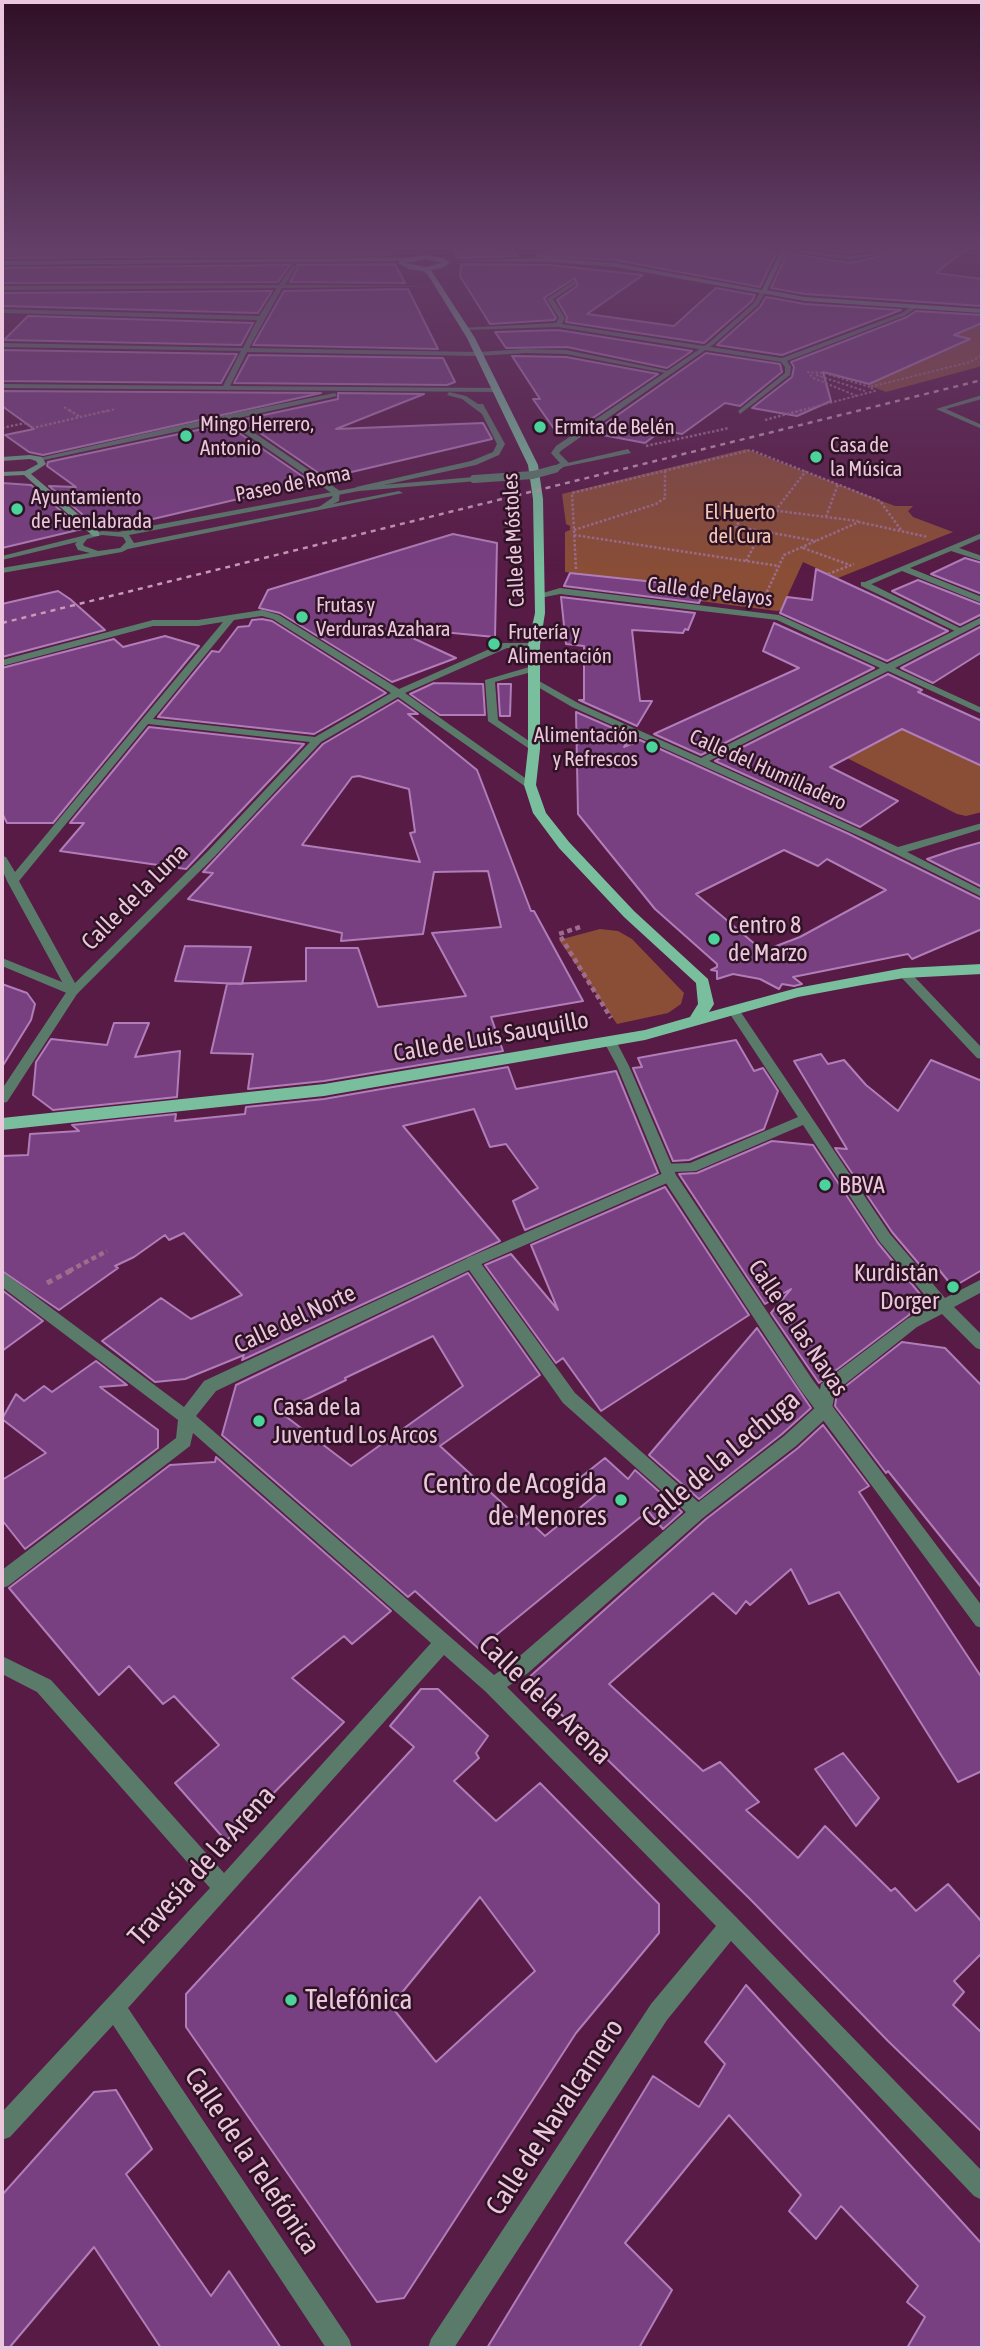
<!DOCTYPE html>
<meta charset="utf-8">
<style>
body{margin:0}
#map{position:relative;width:984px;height:2350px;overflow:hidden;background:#571b45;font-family:"Asap Condensed",sans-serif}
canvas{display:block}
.frame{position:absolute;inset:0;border:4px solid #ecc6dc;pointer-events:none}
</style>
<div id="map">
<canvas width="984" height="2350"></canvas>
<div class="frame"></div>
</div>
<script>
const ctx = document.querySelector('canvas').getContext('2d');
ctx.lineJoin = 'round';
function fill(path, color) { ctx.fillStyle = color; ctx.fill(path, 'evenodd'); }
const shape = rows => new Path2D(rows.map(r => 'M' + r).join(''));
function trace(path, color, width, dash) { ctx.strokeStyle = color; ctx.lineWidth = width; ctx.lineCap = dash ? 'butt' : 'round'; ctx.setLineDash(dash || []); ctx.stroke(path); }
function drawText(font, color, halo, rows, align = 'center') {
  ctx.font = font + ' "Asap Condensed",sans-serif'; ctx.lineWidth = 5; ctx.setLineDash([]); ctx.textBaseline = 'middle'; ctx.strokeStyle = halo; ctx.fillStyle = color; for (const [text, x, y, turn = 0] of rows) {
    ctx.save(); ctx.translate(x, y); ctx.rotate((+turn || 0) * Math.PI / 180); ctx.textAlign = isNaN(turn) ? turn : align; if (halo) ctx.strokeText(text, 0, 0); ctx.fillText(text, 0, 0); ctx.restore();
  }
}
fill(shape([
 [2,244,388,244,394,254,232,256,234,247,2,247],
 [942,313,982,316,982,366,886,392,868,385,889,375,934,343,951,347,969,339,954,335,975,325],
 [746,449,895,506,913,506,908,511,913,517,953,532,838,578,803,562,781,610,777,611,700,601,707,588,565,572,565,532,570,530,570,526,566,524,562,494],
 [897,727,982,766,982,812,966,816,957,814,847,758,889,736],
 [600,929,618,931,632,939,684,993,681,1004,668,1013,617,1024,559,940]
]), '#8a4e36');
const building = shape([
 [188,244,385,244,391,255,2,258,2,248,187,247,188,244],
 [451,244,509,244,517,256,458,258,451,244],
 [566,244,755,244,779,248,760,287,615,260,537,256,566,244],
 [827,244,877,244,878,247,872,250,850,253,827,250,827,244],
 [887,244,973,244,936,273,982,279,982,306,805,294,771,288,787,253,850,263,877,257,890,250,887,244],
 [395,264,405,283,290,282,298,268,297,265,395,264],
 [461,264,550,265,643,275,587,314,674,326,716,288,755,295,752,301,704,343,566,322,567,317,557,300,577,286,575,278,544,298,556,318,554,320,490,324,460,276,461,264],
 [290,265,278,282,2,283,2,268,290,265],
 [408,289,438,349,253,345,284,291,408,289],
 [272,291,258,313,2,306,2,293,272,291],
 [766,297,805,304,901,310,782,355,717,345,760,307,766,297],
 [916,311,982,315,982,323,954,335,970,339,869,384,823,372,831,401,797,416,752,408,792,377,794,367,791,362,907,317,916,311],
 [28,316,253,323,241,345,4,340,28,316],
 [558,330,692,351,667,368,567,347,506,348,495,332,558,330],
 [2,350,237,354,221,383,2,381,2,350],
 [706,353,780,364,782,372,740,406,725,403,682,434,662,430,645,443,592,433,706,353],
 [249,355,443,358,455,382,447,385,234,383,249,355],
 [512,356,566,357,658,374,572,432,557,433,533,399,540,399,512,356],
 [2,391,321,393,43,455,29,452,5,435,34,429,2,406,2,391],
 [338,393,424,394,336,429,483,423,492,439,326,478,241,420,338,399,338,393],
 [226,424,311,482,123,526,117,521,96,526,49,486,76,487,47,466,48,462,226,424],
 [2,483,31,485,82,529,2,548,2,483],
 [453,534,497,543,495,637,389,627,456,658,392,682,280,613,259,608,268,590,453,534],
 [965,558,982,563,982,594,931,574,965,558],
 [816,569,879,598,948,631,887,661,780,613,787,597,812,600,816,569],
 [570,573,683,585,681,589,704,592,699,603,564,586,570,573],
 [918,580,982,605,982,614,960,625,892,591,918,580],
 [58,591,70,599,105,630,2,657,2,604,58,591],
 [561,597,695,613,688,630,685,629,683,633,632,630,640,701,652,701,637,726,579,700,584,700,584,646,566,644,561,597],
 [262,619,272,621,386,693,314,734,158,717,212,651,219,652,238,627,249,626,252,620,262,619],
 [774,623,874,668,701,755,654,734,799,668,763,651,774,623],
 [982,626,982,652,933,683,901,668,982,626],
 [165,636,199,646,53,823,7,823,2,813,2,668,114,639,123,647,165,636],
 [888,674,922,690,918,692,982,721,982,766,902,729,830,767,898,801,860,827,715,761,888,674],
 [434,683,483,684,485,715,440,715,410,694,434,683],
 [498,684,511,684,510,716,500,716,498,684],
 [398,700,418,714,408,714,477,770,531,911,534,911,583,1001,491,1017,503,1051,324,1081,248,1089,253,1054,211,1053,227,984,306,981,306,948,358,948,378,1007,466,996,432,933,501,927,488,871,434,872,423,934,341,941,342,933,188,899,213,873,203,872,323,744,398,700],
 [359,776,409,789,415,832,410,833,420,862,302,845,352,777,359,776],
 [576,712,631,736,624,747,640,740,849,834,982,900,982,929,912,959,908,954,793,977,802,984,794,986,782,984,779,989,760,979,733,974,717,979,717,971,711,970,717,967,717,964,655,909,578,814,576,712],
 [784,850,818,866,827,859,886,890,800,937,763,951,696,894,784,850],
 [149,727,304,744,186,869,60,851,84,823,70,823,149,727],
 [982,842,982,887,927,859,957,849,982,842],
 [185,946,251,947,242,984,175,981,185,946],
 [2,984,27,993,35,1004,31,1020,2,1067,2,984],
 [114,1023,149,1023,135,1057,180,1051,177,1097,53,1110,33,1095,36,1062,51,1039,107,1045,114,1023],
 [736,1040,754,1071,763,1068,778,1091,764,1129,689,1160,673,1161,633,1068,642,1067,638,1058,736,1040],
 [821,1054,828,1064,844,1060,866,1085,898,1111,931,1060,982,1081,982,1270,953,1287,936,1266,930,1277,892,1232,835,1148,847,1149,794,1061,821,1054],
 [508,1067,516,1089,616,1071,658,1173,525,1230,513,1201,538,1188,506,1144,490,1147,474,1109,403,1126,500,1241,242,1360,244,1355,185,1379,155,1382,102,1341,161,1298,191,1319,242,1295,184,1233,169,1240,165,1235,134,1257,115,1266,118,1268,59,1310,2,1271,2,1156,28,1155,30,1134,79,1131,72,1125,176,1114,175,1121,245,1114,246,1107,324,1099,508,1067],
 [772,1141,813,1145,878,1243,920,1294,909,1315,819,1383,771,1313,791,1289,765,1304,679,1174,697,1173,772,1141],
 [665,1187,749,1315,601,1411,563,1358,556,1363,485,1265,511,1254,558,1310,531,1245,665,1187],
 [468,1273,540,1375,440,1446,526,1525,530,1522,545,1536,598,1493,581,1477,605,1458,628,1479,635,1470,682,1512,663,1529,648,1511,479,1649,415,1591,408,1597,222,1435,236,1385,468,1273],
 [433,1336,463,1386,351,1466,280,1412,346,1380,345,1378,433,1336],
 [2,1290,43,1321,2,1351,2,1290],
 [757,1328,811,1408,782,1434,699,1499,649,1455,757,1328],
 [902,1342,945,1348,982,1386,982,1588,888,1471,886,1473,835,1406,837,1393,902,1342],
 [96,1361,127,1385,100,1387,158,1430,158,1448,25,1549,2,1520,2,1480,46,1453,2,1419,16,1394,24,1401,44,1386,52,1392,96,1361],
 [823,1425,869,1486,859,1492,982,1678,982,1771,958,1782,839,1592,809,1604,791,1569,750,1605,746,1601,736,1614,713,1593,609,1684,703,1771,720,1762,759,1802,746,1810,798,1858,825,1826,891,1891,895,1888,916,1911,948,1884,982,1922,982,1953,954,1981,964,1992,953,2005,982,2033,982,2132,888,2041,751,1900,526,1680,706,1519,798,1448,823,1425],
 [216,1457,391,1611,352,1644,344,1636,292,1678,344,1722,226,1841,175,1783,219,1745,174,1696,163,1704,129,1666,99,1695,9,1588,170,1465,215,1462,216,1457],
 [421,1689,438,1689,488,1736,476,1753,479,1758,454,1781,496,1821,540,1783,659,1904,659,1933,576,2033,404,2298,377,2302,186,2027,186,1994,414,1747,390,1726,421,1689],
 [480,1897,535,1971,436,2062,391,2006,480,1897],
 [843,1753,879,1798,856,1826,815,1769,843,1753],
 [746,1985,982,2244,982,2348,907,2348,925,2317,907,2302,918,2286,841,2206,816,2239,789,2211,801,2195,729,2115,625,2243,672,2290,639,2348,487,2348,653,2076,699,2107,725,2064,705,2042,746,1985],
 [116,2090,152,2149,126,2174,211,2296,229,2271,281,2348,161,2348,94,2247,9,2348,2,2348,2,2195,94,2092,116,2090]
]);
fill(building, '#783f81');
trace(building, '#b07db8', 2);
trace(shape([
 [816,375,865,391],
 [857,396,813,378,808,372,824,373,870,387],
 [64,407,72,412],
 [103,412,116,409],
 [795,412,875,391,870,387,970,362,982,355]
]), '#9e6d8d', 2, [2.5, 2]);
trace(shape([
 [69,410,80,417],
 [765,420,802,410],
 [2,428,25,423,33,428,110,410],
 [646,446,729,428],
 [775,511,806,471],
 [826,517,838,484],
 [574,530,656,504,665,498,665,471],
 [762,531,816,541],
 [574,535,779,566],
 [803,548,850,565],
 [746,561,762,531,736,527,747,507,858,521],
 [576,569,572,493,751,450,880,501,901,530],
 [828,574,854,564],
 [765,596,784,555,859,522,928,537]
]), '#9e6d8d', 2.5, [2.5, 2]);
trace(shape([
 [580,927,559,934,611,1018],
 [69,1271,107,1251]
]), '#9e6d8d', 4.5, [5, 3.5]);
trace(shape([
 [47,1283,72,1270]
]), '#9e6d8d', 5, [6, 4.5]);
fill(shape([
 [982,395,982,399,946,409,982,425,982,429,936,409,982,395],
 [628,449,631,453,563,467,559,465,628,449],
 [536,665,539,666,539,670,495,682,498,720,538,747,539,749,534,752,488,721,485,680,536,665],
 [2,958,77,988,79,991,77,994,69,994,2,966,2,958]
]), '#5a7b6a');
fill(shape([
 [861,582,867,582,964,630,957,632,861,586,861,582],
 [904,969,908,970,982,1048,982,1059,977,1058,900,976,898,973,900,970,904,969],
 [734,1007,738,1008,890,1234,945,1298,982,1279,982,1292,954,1307,982,1335,982,1350,976,1348,942,1314,917,1327,835,1392,831,1414,796,1446,704,1517,698,1519,692,1517,689,1512,692,1507,784,1436,817,1406,821,1384,907,1319,933,1305,880,1242,803,1125,696,1171,673,1172,676,1176,674,1180,477,1266,472,1268,467,1266,465,1262,467,1258,666,1172,661,1170,659,1167,661,1164,690,1163,798,1117,728,1011,734,1007]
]), '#5a7b6a');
fill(shape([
 [879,244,884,244,887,249,876,255,850,260,783,250,786,248,850,256,873,253,881,248,879,244],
 [293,265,296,267,285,285,442,286,282,288,249,348,478,352,525,349,566,350,674,372,671,374,566,354,525,353,478,356,247,352,230,386,496,388,499,390,496,392,2,388,2,384,223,386,241,351,2,347,2,343,243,348,257,320,2,313,2,309,259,316,277,288,2,290,2,286,279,285,293,265],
 [574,281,576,284,553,299,565,318,562,324,782,358,902,313,912,306,917,307,906,315,787,361,791,367,790,375,740,414,738,411,785,373,785,367,781,362,558,327,464,330,461,328,556,323,559,318,547,299,574,281],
 [449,392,466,396,478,404,483,404,505,444,499,455,476,465,356,491,356,487,471,461,493,452,497,444,482,414,462,399,447,395,449,392],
 [335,393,337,396,234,419,340,491,339,501,323,509,319,507,332,498,333,494,227,421,39,461,35,459,226,415,335,393],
 [982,533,982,538,959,548,982,556,982,561,951,551,910,568,982,597,982,603,902,571,867,586,860,584,982,533],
 [560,588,779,615,887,664,982,617,982,623,895,668,982,708,982,714,888,671,709,761,898,847,982,823,982,829,907,852,982,890,982,897,868,840,572,707,531,683,539,681,578,703,701,758,880,668,777,620,560,594,540,598,536,595,560,588],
 [262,610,279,615,399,689,503,643,537,643,539,645,534,648,507,648,405,693,535,785,530,788,526,787,398,697,321,742,215,856,77,994,7,1102,2,1103,2,1089,67,991,7,881,2,869,2,856,6,857,15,872,223,622,198,626,153,626,2,666,2,660,153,620,198,620,262,610],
 [262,616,273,619,391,693,315,737,153,719,234,620,262,616],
 [148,724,310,742,207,852,75,983,19,881,148,724],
 [610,1038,615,1039,629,1066,676,1175,812,1379,982,1606,982,1628,976,1626,800,1389,664,1180,617,1066,604,1042,610,1038],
 [472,1256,477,1258,575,1393,704,1507,707,1512,704,1517,528,1673,507,1687,737,1918,982,2171,982,2200,974,2196,731,1941,667,2020,454,2348,428,2348,431,2339,651,2004,716,1926,486,1692,444,1655,128,2008,349,2339,352,2348,326,2348,113,2025,10,2137,2,2140,2,2112,210,1888,37,1692,2,1674,2,1656,51,1680,224,1873,431,1643,193,1433,190,1446,8,1586,2,1588,2,1570,176,1438,178,1420,2,1287,2,1273,7,1275,184,1407,204,1381,472,1256],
 [469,1270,563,1403,686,1512,514,1661,494,1675,196,1416,216,1391,469,1270]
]), '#5a7b6a');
fill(shape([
 [760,292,765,293,758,305,714,344,562,450,559,453,569,463,558,471,552,471,552,467,560,463,551,453,556,446,710,342,754,303,760,292],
 [474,477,477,477,477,481,359,491,129,535,134,543,399,491,403,493,128,549,122,552,2,573,2,568,90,553,78,550,75,544,77,542,2,560,2,556,102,531,118,532,359,487,474,477],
 [102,535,123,537,126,542,120,548,98,551,84,546,83,544,87,539,102,535]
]), '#5a7b6a');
fill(shape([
 [784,244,789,244,767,290,805,297,982,309,982,313,805,301,615,267,550,262,442,261,550,258,615,263,762,290,784,244],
 [404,258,406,261,2,265,2,261,404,258],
 [30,455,42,457,46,464,31,474,99,532,99,536,93,536,24,475,2,476,2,472,25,471,38,464,36,461,30,459,2,461,2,457,30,455]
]), '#6ca287');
fill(shape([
 [426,255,443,258,450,263,442,268,431,270,475,338,538,465,543,499,545,613,540,645,540,749,536,785,546,813,569,842,634,911,708,979,714,1004,709,1012,797,988,904,968,982,964,982,974,904,978,862,985,798,997,645,1040,324,1096,2,1130,2,1118,324,1084,645,1030,690,1017,698,1004,696,983,624,917,559,848,533,813,524,785,528,749,528,645,535,613,533,499,528,465,467,338,428,275,423,271,409,269,398,263,405,258,426,255],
 [426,259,442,263,425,267,406,263,426,259]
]), '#79bf9d');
trace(shape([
 [2,623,982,380]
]), '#c69bb6', 2.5, [5, 5]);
trace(shape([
 [474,479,533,475,555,469]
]), '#5a7b6a', 8);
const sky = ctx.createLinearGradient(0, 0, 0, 573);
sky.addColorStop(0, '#300f26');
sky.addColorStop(0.43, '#633f68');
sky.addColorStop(1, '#633f6800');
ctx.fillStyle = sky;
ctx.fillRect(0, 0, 984, 573);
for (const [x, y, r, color] of [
 [540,427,7,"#4cd39b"],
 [186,436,7,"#4cd39b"],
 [816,457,7,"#4cd39b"],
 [17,509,7,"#4cd39b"],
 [302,617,7,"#4cd39b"],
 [494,644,7,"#4cd39b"],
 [652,747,7,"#4cd39b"],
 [714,939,7,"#4cd39b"],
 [825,1185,7,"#4cd39b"],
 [953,1287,7,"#4cd39b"],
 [259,1421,7,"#4cd39b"],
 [621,1500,7,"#4cd39b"],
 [291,2000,7,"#4cd39b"]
]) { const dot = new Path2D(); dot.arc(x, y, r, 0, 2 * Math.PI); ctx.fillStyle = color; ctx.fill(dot); trace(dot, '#2e1324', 2.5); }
drawText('21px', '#ecc6dc', '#2e1324', [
 ["Mingo Herrero,",200,424],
 ["Antonio",200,448],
 ["Ermita de Belén",554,427],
 ["Casa de",830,445],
 ["la Música",830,469],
 ["Ayuntamiento",31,497],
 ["de Fuenlabrada",31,521],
 ["Frutas y",316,605],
 ["Verduras Azahara",316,629],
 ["Frutería y",508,632],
 ["Alimentación",508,656],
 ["Alimentación",638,735,"right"],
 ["y Refrescos",638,759,"right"]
], 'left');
drawText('21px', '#ecc6dc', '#2e1324', [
 ["Paseo de Roma",293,484,-11],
 ["Calle de Móstoles",514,540,-93],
 ["Calle de Pelayos",710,592,7],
 ["Calle del Humilladero",768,770,24]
]);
drawText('21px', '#f8c7b5', '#2e1324', [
 ["El Huerto",740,512],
 ["del Cura",740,536]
]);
drawText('24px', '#ecc6dc', '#2e1324', [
 ["Calle de la Luna",135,897,-45],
 ["Calle de Luis Sauquillo",491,1037,-10],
 ["Calle del Norte",295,1319,-25],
 ["Calle de las Navas",798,1328,56]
]);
drawText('24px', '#ecc6dc', '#2e1324', [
 ["Centro 8",728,925],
 ["de Marzo",728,953],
 ["BBVA",839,1185],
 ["Kurdistán",939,1273,"right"],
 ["Dorger",939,1301,"right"],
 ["Casa de la",273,1407],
 ["Juventud Los Arcos",273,1435]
], 'left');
drawText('28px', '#ecc6dc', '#2e1324', [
 ["Calle de la Lechuga",721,1459,-40],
 ["Calle de la Arena",545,1700,44],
 ["Travesía de la Arena",202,1866,-48],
 ["Calle de Navalcarnero",555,2117,-57],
 ["Calle de la Telefónica",252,2161,56]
]);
drawText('28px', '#ecc6dc', '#2e1324', [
 ["Centro de Acogida",607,1484],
 ["de Menores",607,1516],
 ["Telefónica",305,2000,"left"]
], 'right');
</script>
